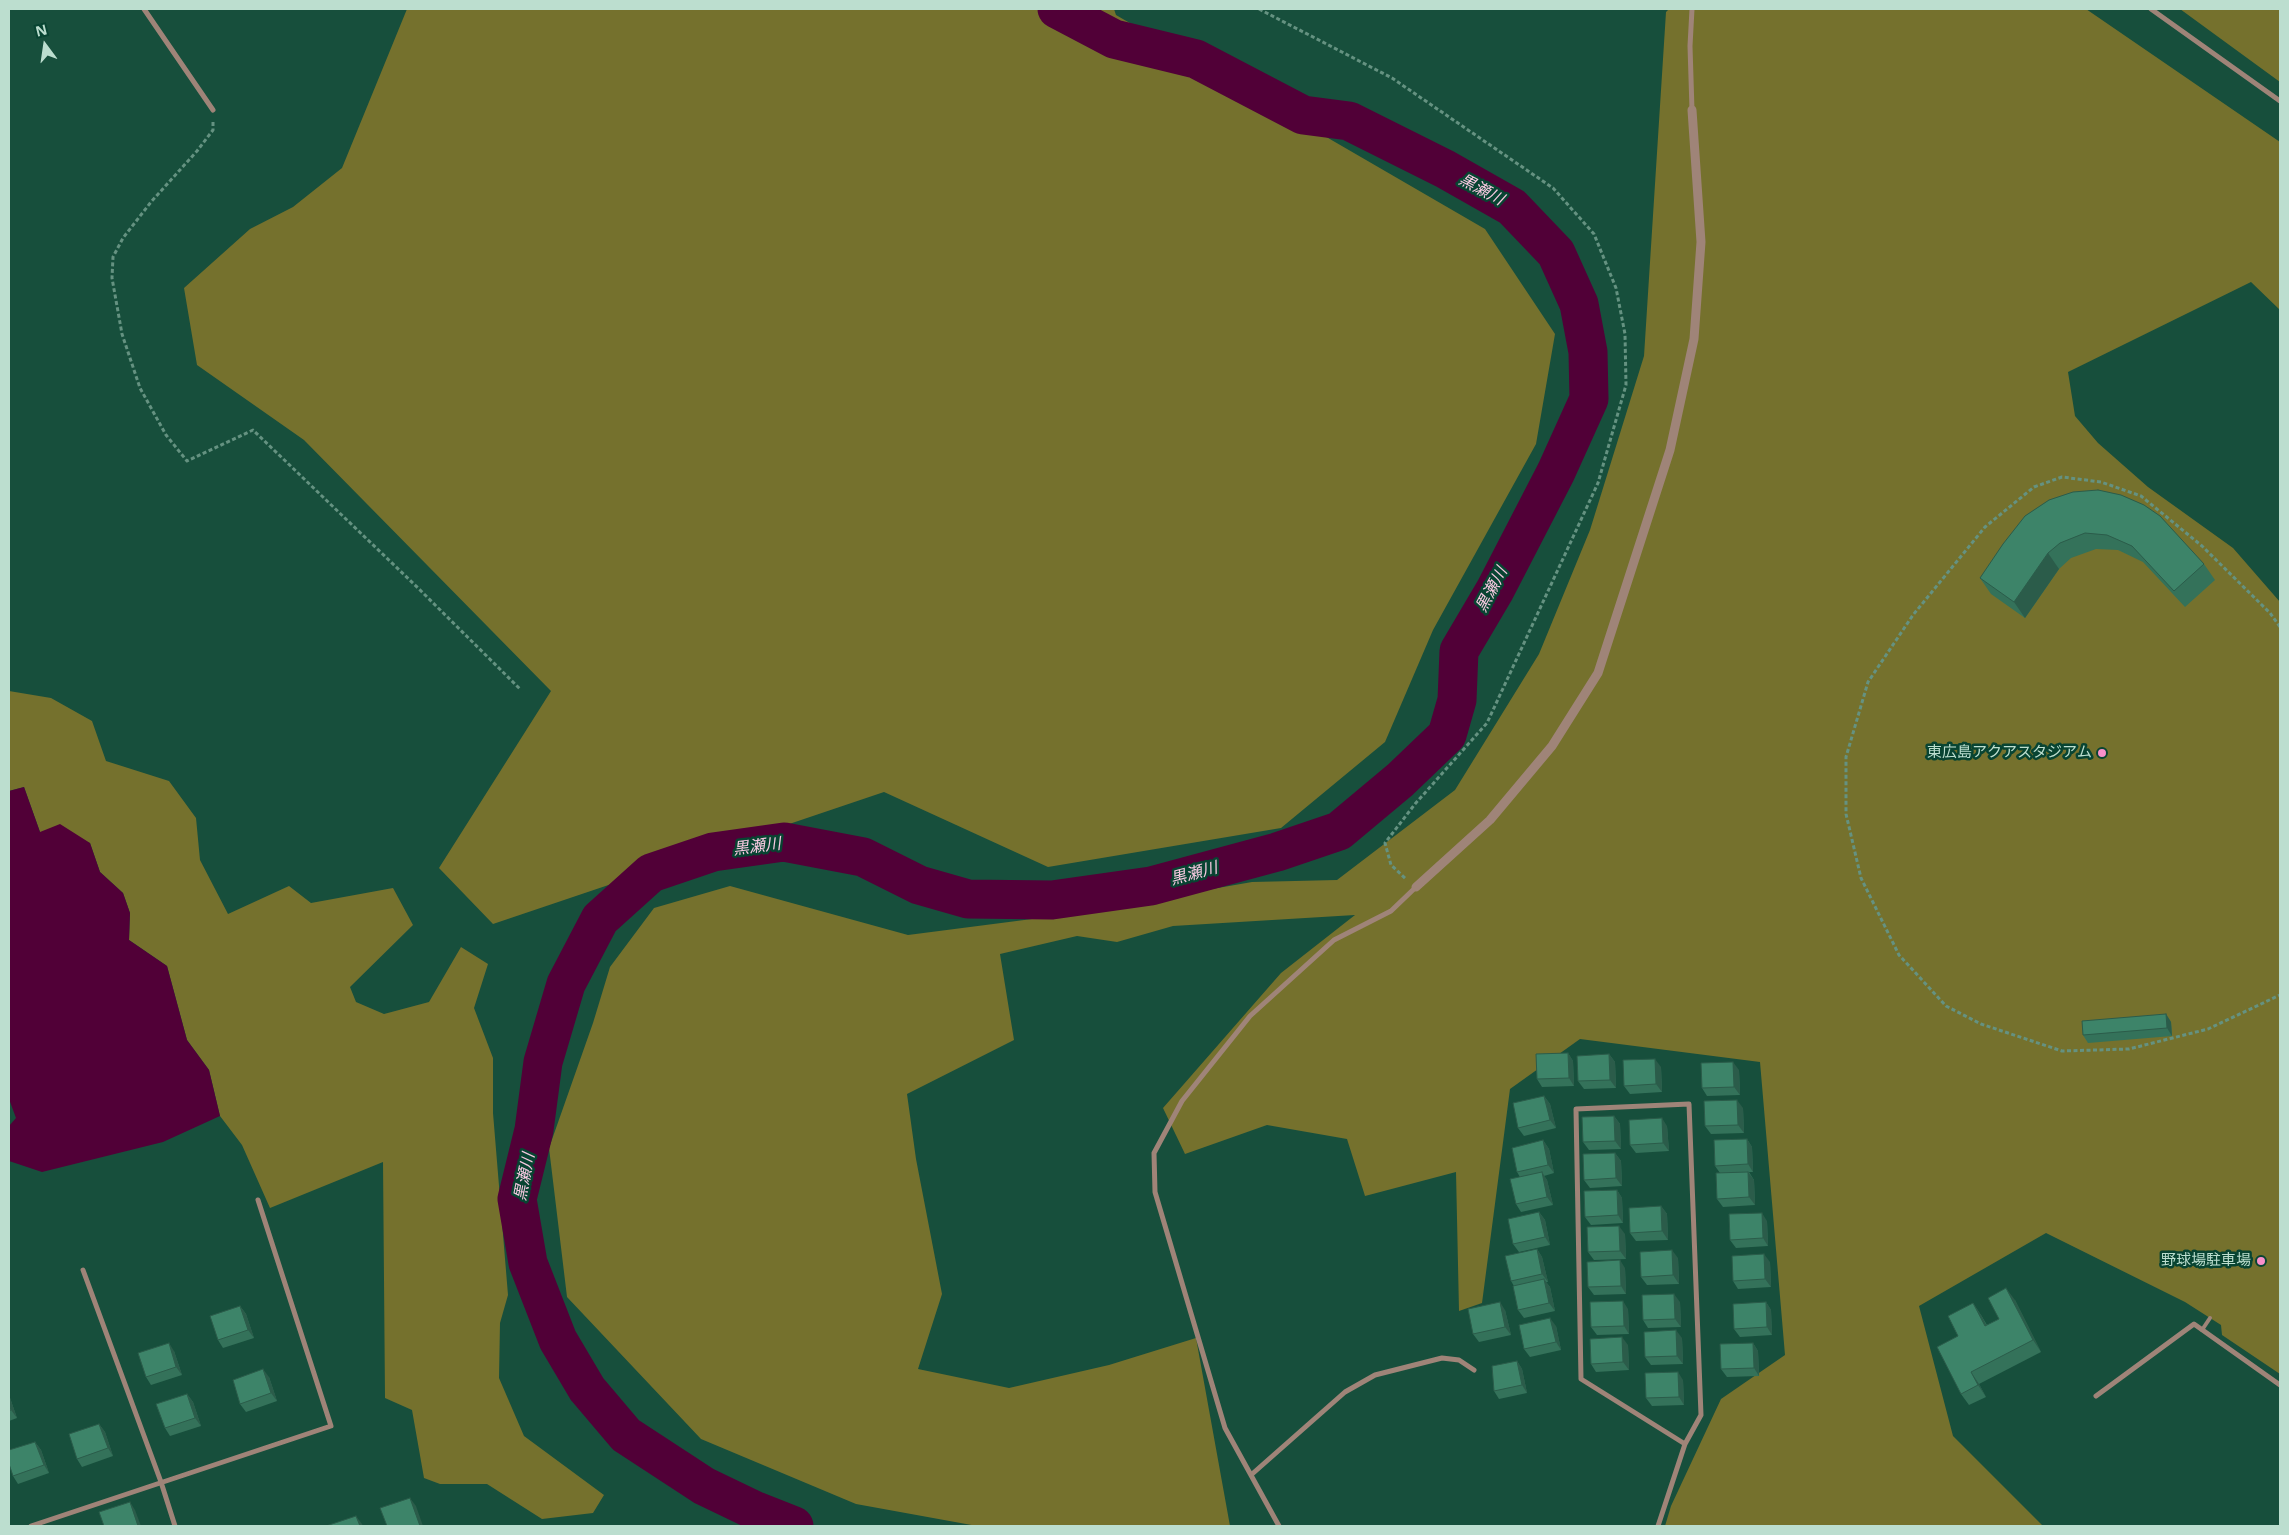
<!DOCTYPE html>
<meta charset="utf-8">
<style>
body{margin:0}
#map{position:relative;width:2289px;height:1535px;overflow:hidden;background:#174f3c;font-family:"Open Sans",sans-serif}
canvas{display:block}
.frame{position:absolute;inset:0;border:10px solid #bcdecf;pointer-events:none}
.north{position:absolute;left:20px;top:20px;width:50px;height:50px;-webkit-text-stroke:4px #084432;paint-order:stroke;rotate:346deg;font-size:14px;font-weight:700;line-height:20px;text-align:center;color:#bcdecf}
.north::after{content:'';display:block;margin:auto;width:18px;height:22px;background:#bcdecf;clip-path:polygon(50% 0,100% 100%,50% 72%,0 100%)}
</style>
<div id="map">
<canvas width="2289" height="1535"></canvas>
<div class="frame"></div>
<div class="north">N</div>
</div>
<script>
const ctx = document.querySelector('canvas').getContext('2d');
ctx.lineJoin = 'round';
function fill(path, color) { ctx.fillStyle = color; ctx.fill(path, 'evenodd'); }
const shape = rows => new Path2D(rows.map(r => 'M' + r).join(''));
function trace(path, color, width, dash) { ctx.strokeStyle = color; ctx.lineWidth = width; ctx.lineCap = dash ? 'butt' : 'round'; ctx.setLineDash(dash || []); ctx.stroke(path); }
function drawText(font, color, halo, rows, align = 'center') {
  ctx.font = font + ' "Open Sans","Noto Sans JP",sans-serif'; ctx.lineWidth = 5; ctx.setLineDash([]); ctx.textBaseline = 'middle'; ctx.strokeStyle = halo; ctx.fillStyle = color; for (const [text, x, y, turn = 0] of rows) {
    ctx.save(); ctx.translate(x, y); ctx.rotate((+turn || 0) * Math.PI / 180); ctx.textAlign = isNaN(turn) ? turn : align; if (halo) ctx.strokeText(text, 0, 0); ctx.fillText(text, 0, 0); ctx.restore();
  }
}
fill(shape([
 [407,9,1114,9,1116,15,1485,229,1555,334,1536,444,1433,630,1385,742,1281,828,1048,867,884,792,493,924,439,868,551,691,304,440,197,365,184,288,250,229,293,207,342,168],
 [1669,9,2086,9,2280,142,2280,310,2251,282,2068,372,2075,416,2098,443,2148,487,2233,548,2280,602,2280,1374,2222,1335,2221,1325,2185,1302,2046,1233,1919,1306,1953,1436,2043,1526,1665,1526,1671,1506,1721,1399,1785,1355,1760,1062,1580,1039,1510,1089,1482,1303,1459,1311,1456,1172,1365,1196,1347,1139,1267,1125,1185,1154,1163,1108,1281,973,1355,915,1173,926,1117,942,1077,936,1000,954,1014,1040,907,1094,916,1159,942,1294,918,1369,1009,1388,1109,1365,1196,1338,1230,1526,977,1526,856,1504,701,1439,567,1297,549,1148,593,1023,610,967,654,908,730,886,908,935,1063,915,1252,882,1337,880,1455,790,1539,654,1590,530,1644,356,1666,12],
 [2180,9,2280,9,2280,82],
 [9,691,51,698,92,721,106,761,169,781,196,818,200,860,228,914,289,886,311,903,393,888,413,925,350,987,356,1002,384,1014,429,1002,461,947,488,964,474,1008,493,1058,493,1113,508,1295,500,1323,499,1378,524,1436,604,1495,593,1513,542,1519,487,1484,440,1484,424,1478,412,1410,385,1398,383,1162,270,1208,242,1145,220,1116,209,1070,187,1040,167,966,129,940,130,913,123,893,100,872,90,843,40,832,24,787,9,791]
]), '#75712d');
fill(shape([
 [24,787,40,832,60,824,90,843,100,872,123,893,130,913,129,940,167,966,187,1040,209,1070,220,1116,163,1142,42,1172,9,1161,9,1126,16,1118,9,1099,9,791]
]), '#510037');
trace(shape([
 [794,1526,756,1511,704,1486,626,1435,587,1389,558,1340,528,1263,517,1199,534,1130,543,1062,566,984,600,919,651,873,713,852,784,842,863,857,919,885,968,899,1052,900,1151,886,1277,852,1339,831,1400,780,1447,735,1457,700,1459,651,1495,590,1556,472,1589,399,1588,352,1579,304,1556,253,1512,207,1445,169,1349,121,1303,115,1196,59,1114,39,1057,9]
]), '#510037', 39);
trace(shape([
 [1259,9,1392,78,1553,188,1594,234,1616,288,1625,334,1626,385,1598,483,1487,723,1415,804,1385,843,1391,865,1406,879],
 [213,122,213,130,197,151,151,202,123,238,113,257,112,278,122,334,140,388,166,435,187,461,253,430,418,588,520,689],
 [2280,627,2270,613,2202,546,2141,496,2101,482,2062,477,2034,487,1985,527,1913,615,1868,682,1846,757,1846,814,1861,878,1899,955,1946,1006,1981,1024,2062,1051,2129,1049,2208,1029,2280,995]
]), '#659281', 3, [4, 2.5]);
trace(shape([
 [2202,1330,2210,1318]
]), '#9f8478', 4);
trace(shape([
 [144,9,213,110],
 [1692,9,1690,46,1692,110],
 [2151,9,2280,101],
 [1689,1104,1701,1415,1685,1444,1581,1379,1576,1109,1689,1104],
 [83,1270,161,1482,175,1526],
 [2096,1396,2194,1324,2280,1385],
 [1251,1475,1345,1392,1375,1375,1442,1358,1459,1360,1474,1370],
 [31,1526,331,1426,258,1200],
 [1279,1526,1225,1428,1155,1192,1154,1153,1182,1101,1250,1016,1334,940,1391,911,1416,887],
 [1658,1526,1685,1444]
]), '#9f8478', 5);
trace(shape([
 [1416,887,1490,820,1552,746,1598,673,1670,450,1694,339,1701,242,1692,110]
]), '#9f8478', 9);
fill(shape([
 [2049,500,2204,564,2215,580,2185,607,2143,562,2118,550,2096,549,2071,558,2059,569,2025,618,1991,594,1980,578],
 [2166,1014,2171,1022,2172,1036,2088,1043,2083,1035],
 [1568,1053,1573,1061,1574,1086,1542,1087,1537,1079],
 [1609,1054,1615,1062,1616,1088,1584,1089,1578,1081],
 [1661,1067,1662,1092,1630,1094,1624,1086],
 [1739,1070,1740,1095,1707,1096,1702,1088],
 [1544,1096,1550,1104,1556,1128,1524,1136,1518,1128],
 [1743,1108,1744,1133,1711,1134,1705,1126],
 [1614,1116,1620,1124,1621,1149,1589,1150,1583,1142],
 [1667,1126,1669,1151,1636,1153,1630,1145],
 [1747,1139,1752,1147,1753,1172,1749,1172,1754,1180,1755,1205,1723,1207,1717,1199,1720,1173,1715,1166],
 [1543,1140,1549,1149,1554,1173,1544,1176,1547,1180,1553,1205,1521,1212,1516,1204,1520,1177,1517,1172],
 [1615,1153,1621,1161,1622,1186,1590,1188,1584,1180],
 [1617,1190,1622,1198,1623,1223,1591,1225,1585,1217],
 [1661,1206,1667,1214,1668,1240,1636,1241,1630,1233],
 [1539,1212,1545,1220,1550,1245,1519,1252,1513,1244],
 [1767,1221,1768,1246,1736,1248,1730,1240],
 [1625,1234,1626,1259,1594,1260,1588,1252],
 [1537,1249,1542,1257,1548,1282,1546,1282,1550,1287,1555,1311,1524,1318,1518,1310,1514,1286,1511,1281],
 [1678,1258,1679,1284,1647,1285,1641,1277],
 [1770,1262,1771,1287,1738,1289,1733,1281],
 [1625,1268,1626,1294,1594,1295,1588,1287],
 [2015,1300,2041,1352,1979,1384,1986,1397,1969,1405,1961,1394,1958,1336,1973,1303,1981,1315,1987,1325,1999,1319],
 [1680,1302,1681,1327,1648,1328,1643,1320],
 [1766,1302,1771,1310,1772,1335,1740,1337,1734,1329],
 [240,1306,246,1314,254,1338,223,1348,218,1340],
 [1628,1309,1629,1334,1597,1335,1591,1327],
 [1505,1310,1511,1335,1479,1342,1473,1334],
 [1556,1326,1561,1350,1530,1357,1524,1349],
 [1682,1338,1683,1364,1651,1365,1645,1357],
 [1753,1343,1758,1351,1759,1376,1727,1377,1721,1369],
 [1628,1345,1629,1370,1596,1372,1591,1364],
 [174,1351,182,1375,151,1385,146,1377],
 [1517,1361,1522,1369,1527,1393,1499,1399,1494,1391],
 [269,1377,277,1401,246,1412,240,1404],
 [1683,1380,1684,1405,1652,1406,1646,1398],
 [187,1394,193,1402,201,1426,170,1436,165,1428],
 [9,1395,17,1418,9,1421],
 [99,1424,105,1432,113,1456,82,1467,77,1459],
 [35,1442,41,1450,49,1473,18,1484,13,1476]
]), '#34725a');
fill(shape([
 [2048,553,2059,569,2025,618,2014,602],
 [2166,1014,2171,1022,2172,1036,2167,1028],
 [1568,1053,1573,1061,1574,1086,1569,1078],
 [1609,1054,1615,1062,1616,1088,1610,1080],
 [1655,1059,1661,1067,1662,1092,1656,1084],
 [1733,1062,1739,1070,1740,1095,1734,1087],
 [1544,1096,1550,1104,1556,1128,1550,1120],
 [1737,1100,1743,1108,1744,1133,1738,1125],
 [1614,1116,1620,1124,1621,1149,1615,1141],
 [1662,1118,1667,1126,1669,1151,1663,1143],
 [1747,1139,1752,1147,1753,1172,1748,1164],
 [1543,1140,1549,1149,1554,1173,1548,1165],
 [1615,1153,1621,1161,1622,1186,1616,1178],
 [1542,1172,1547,1180,1553,1205,1547,1197],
 [1748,1172,1754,1180,1755,1205,1749,1197],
 [1617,1190,1622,1198,1623,1223,1618,1215],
 [1661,1206,1667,1214,1668,1240,1662,1231],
 [1539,1212,1545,1220,1550,1245,1545,1237],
 [1762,1213,1767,1221,1768,1246,1763,1238],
 [1619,1226,1625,1234,1626,1259,1620,1251],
 [1537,1249,1542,1257,1548,1282,1542,1274],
 [1672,1250,1678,1258,1679,1284,1673,1275],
 [1764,1254,1770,1262,1771,1287,1765,1279],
 [1620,1260,1625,1268,1626,1294,1621,1286],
 [1544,1279,1550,1287,1555,1311,1549,1303],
 [2006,1288,2015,1300,2041,1352,2033,1340],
 [1674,1294,1680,1302,1681,1327,1675,1319],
 [1623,1301,1628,1309,1629,1334,1624,1326],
 [1500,1302,1505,1310,1511,1335,1505,1327],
 [1766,1302,1771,1310,1772,1335,1767,1327],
 [1973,1303,1981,1315,1993,1338,1985,1326],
 [240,1306,246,1314,254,1338,248,1330],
 [1550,1318,1556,1326,1561,1350,1556,1342],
 [1676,1330,1682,1338,1683,1364,1677,1356],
 [1622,1337,1628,1345,1629,1370,1623,1362],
 [169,1343,174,1351,182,1375,176,1367],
 [1753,1343,1758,1351,1759,1376,1754,1368],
 [1517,1361,1522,1369,1527,1393,1522,1385],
 [263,1369,269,1377,277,1401,271,1393],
 [1678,1372,1683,1380,1684,1405,1679,1397],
 [1971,1372,1979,1384,1986,1397,1978,1385],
 [187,1394,193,1402,201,1426,195,1418],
 [9,1395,17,1418,11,1410,9,1404],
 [99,1424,105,1432,113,1456,108,1448],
 [35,1442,41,1450,49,1473,44,1465],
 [410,1498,416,1506,423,1526,420,1526],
 [130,1502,135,1510,141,1526,138,1526],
 [356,1516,362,1524,363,1526,360,1526]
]), '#2b5c4a');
const building = shape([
 [2098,490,2121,495,2144,505,2160,516,2204,564,2174,591,2132,546,2107,535,2085,533,2060,543,2048,553,2014,602,1980,578,2003,544,2025,516,2049,500,2073,492,2098,490],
 [2166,1014,2167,1028,2083,1035,2082,1021,2166,1014],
 [1568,1053,1569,1078,1537,1079,1536,1054,1568,1053],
 [1609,1054,1610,1080,1578,1081,1577,1056,1609,1054],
 [1655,1059,1656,1084,1624,1086,1623,1060,1655,1059],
 [1733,1062,1734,1087,1702,1088,1701,1063,1733,1062],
 [1544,1096,1550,1120,1518,1128,1513,1103,1544,1096],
 [1737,1100,1738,1125,1705,1126,1704,1101,1737,1100],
 [1614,1116,1615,1141,1583,1142,1582,1117,1614,1116],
 [1662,1118,1663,1143,1630,1145,1629,1120,1662,1118],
 [1747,1139,1748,1164,1715,1166,1714,1140,1747,1139],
 [1543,1140,1548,1165,1517,1172,1512,1148,1543,1140],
 [1615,1153,1616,1178,1584,1180,1583,1154,1615,1153],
 [1542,1172,1547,1197,1516,1204,1510,1179,1542,1172],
 [1748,1172,1749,1197,1717,1199,1716,1173,1748,1172],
 [1617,1190,1618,1215,1585,1217,1584,1191,1617,1190],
 [1661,1206,1662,1231,1630,1233,1629,1208,1661,1206],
 [1539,1212,1545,1237,1513,1244,1508,1219,1539,1212],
 [1762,1213,1763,1238,1730,1240,1729,1214,1762,1213],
 [1619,1226,1620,1251,1588,1252,1587,1227,1619,1226],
 [1537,1249,1542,1274,1511,1281,1505,1256,1537,1249],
 [1672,1250,1673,1275,1641,1277,1640,1252,1672,1250],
 [1764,1254,1765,1279,1733,1281,1732,1256,1764,1254],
 [1620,1260,1621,1286,1588,1287,1587,1262,1620,1260],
 [1544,1279,1549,1303,1518,1310,1513,1286,1544,1279],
 [2006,1288,2033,1340,1971,1372,1978,1385,1961,1394,1937,1347,1958,1336,1948,1316,1973,1303,1985,1326,1999,1319,1988,1298,2006,1288],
 [1674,1294,1675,1319,1643,1320,1642,1295,1674,1294],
 [1623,1301,1624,1326,1591,1327,1590,1302,1623,1301],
 [1500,1302,1505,1327,1473,1334,1468,1309,1500,1302],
 [1766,1302,1767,1327,1734,1329,1733,1304,1766,1302],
 [240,1306,248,1330,218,1340,210,1316,240,1306],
 [1550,1318,1556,1342,1524,1349,1519,1325,1550,1318],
 [1676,1330,1677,1356,1645,1357,1644,1332,1676,1330],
 [1622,1337,1623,1362,1591,1364,1590,1339,1622,1337],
 [169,1343,176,1367,146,1377,138,1353,169,1343],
 [1753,1343,1754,1368,1721,1369,1720,1344,1753,1343],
 [1517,1361,1522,1385,1494,1391,1492,1366,1517,1361],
 [263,1369,271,1393,240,1404,233,1380,263,1369],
 [1678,1372,1679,1397,1646,1398,1645,1373,1678,1372],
 [187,1394,195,1418,165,1428,156,1404,187,1394],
 [9,1404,11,1410,9,1411,9,1404],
 [99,1424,108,1448,77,1459,69,1434,99,1424],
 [35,1442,44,1465,13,1476,9,1464,9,1450,35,1442],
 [410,1498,420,1526,387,1526,380,1508,410,1498],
 [130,1502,138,1526,104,1526,99,1512,130,1502],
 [356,1516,360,1526,326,1526,356,1516]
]);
fill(building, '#3d8469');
trace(building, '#2b5c4a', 1);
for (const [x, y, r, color] of [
 [2102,753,5,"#f990ca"],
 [2261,1261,5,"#f990ca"]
]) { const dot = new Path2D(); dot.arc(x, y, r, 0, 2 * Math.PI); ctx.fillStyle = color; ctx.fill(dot); trace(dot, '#084432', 2); }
drawText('15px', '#bcdecf', '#084432', [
 ["東広島アクアスタジアム",2092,753],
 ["野球場駐車場",2251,1261]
], 'right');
drawText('italic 16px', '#f9cae2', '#084432', [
 ["黒瀬川",1481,190,28],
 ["黒瀬川",1492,590,-62],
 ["黒瀬川",757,847,-7],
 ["黒瀬川",1194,874,-15],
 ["黒瀬川",525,1177,-79]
]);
</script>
